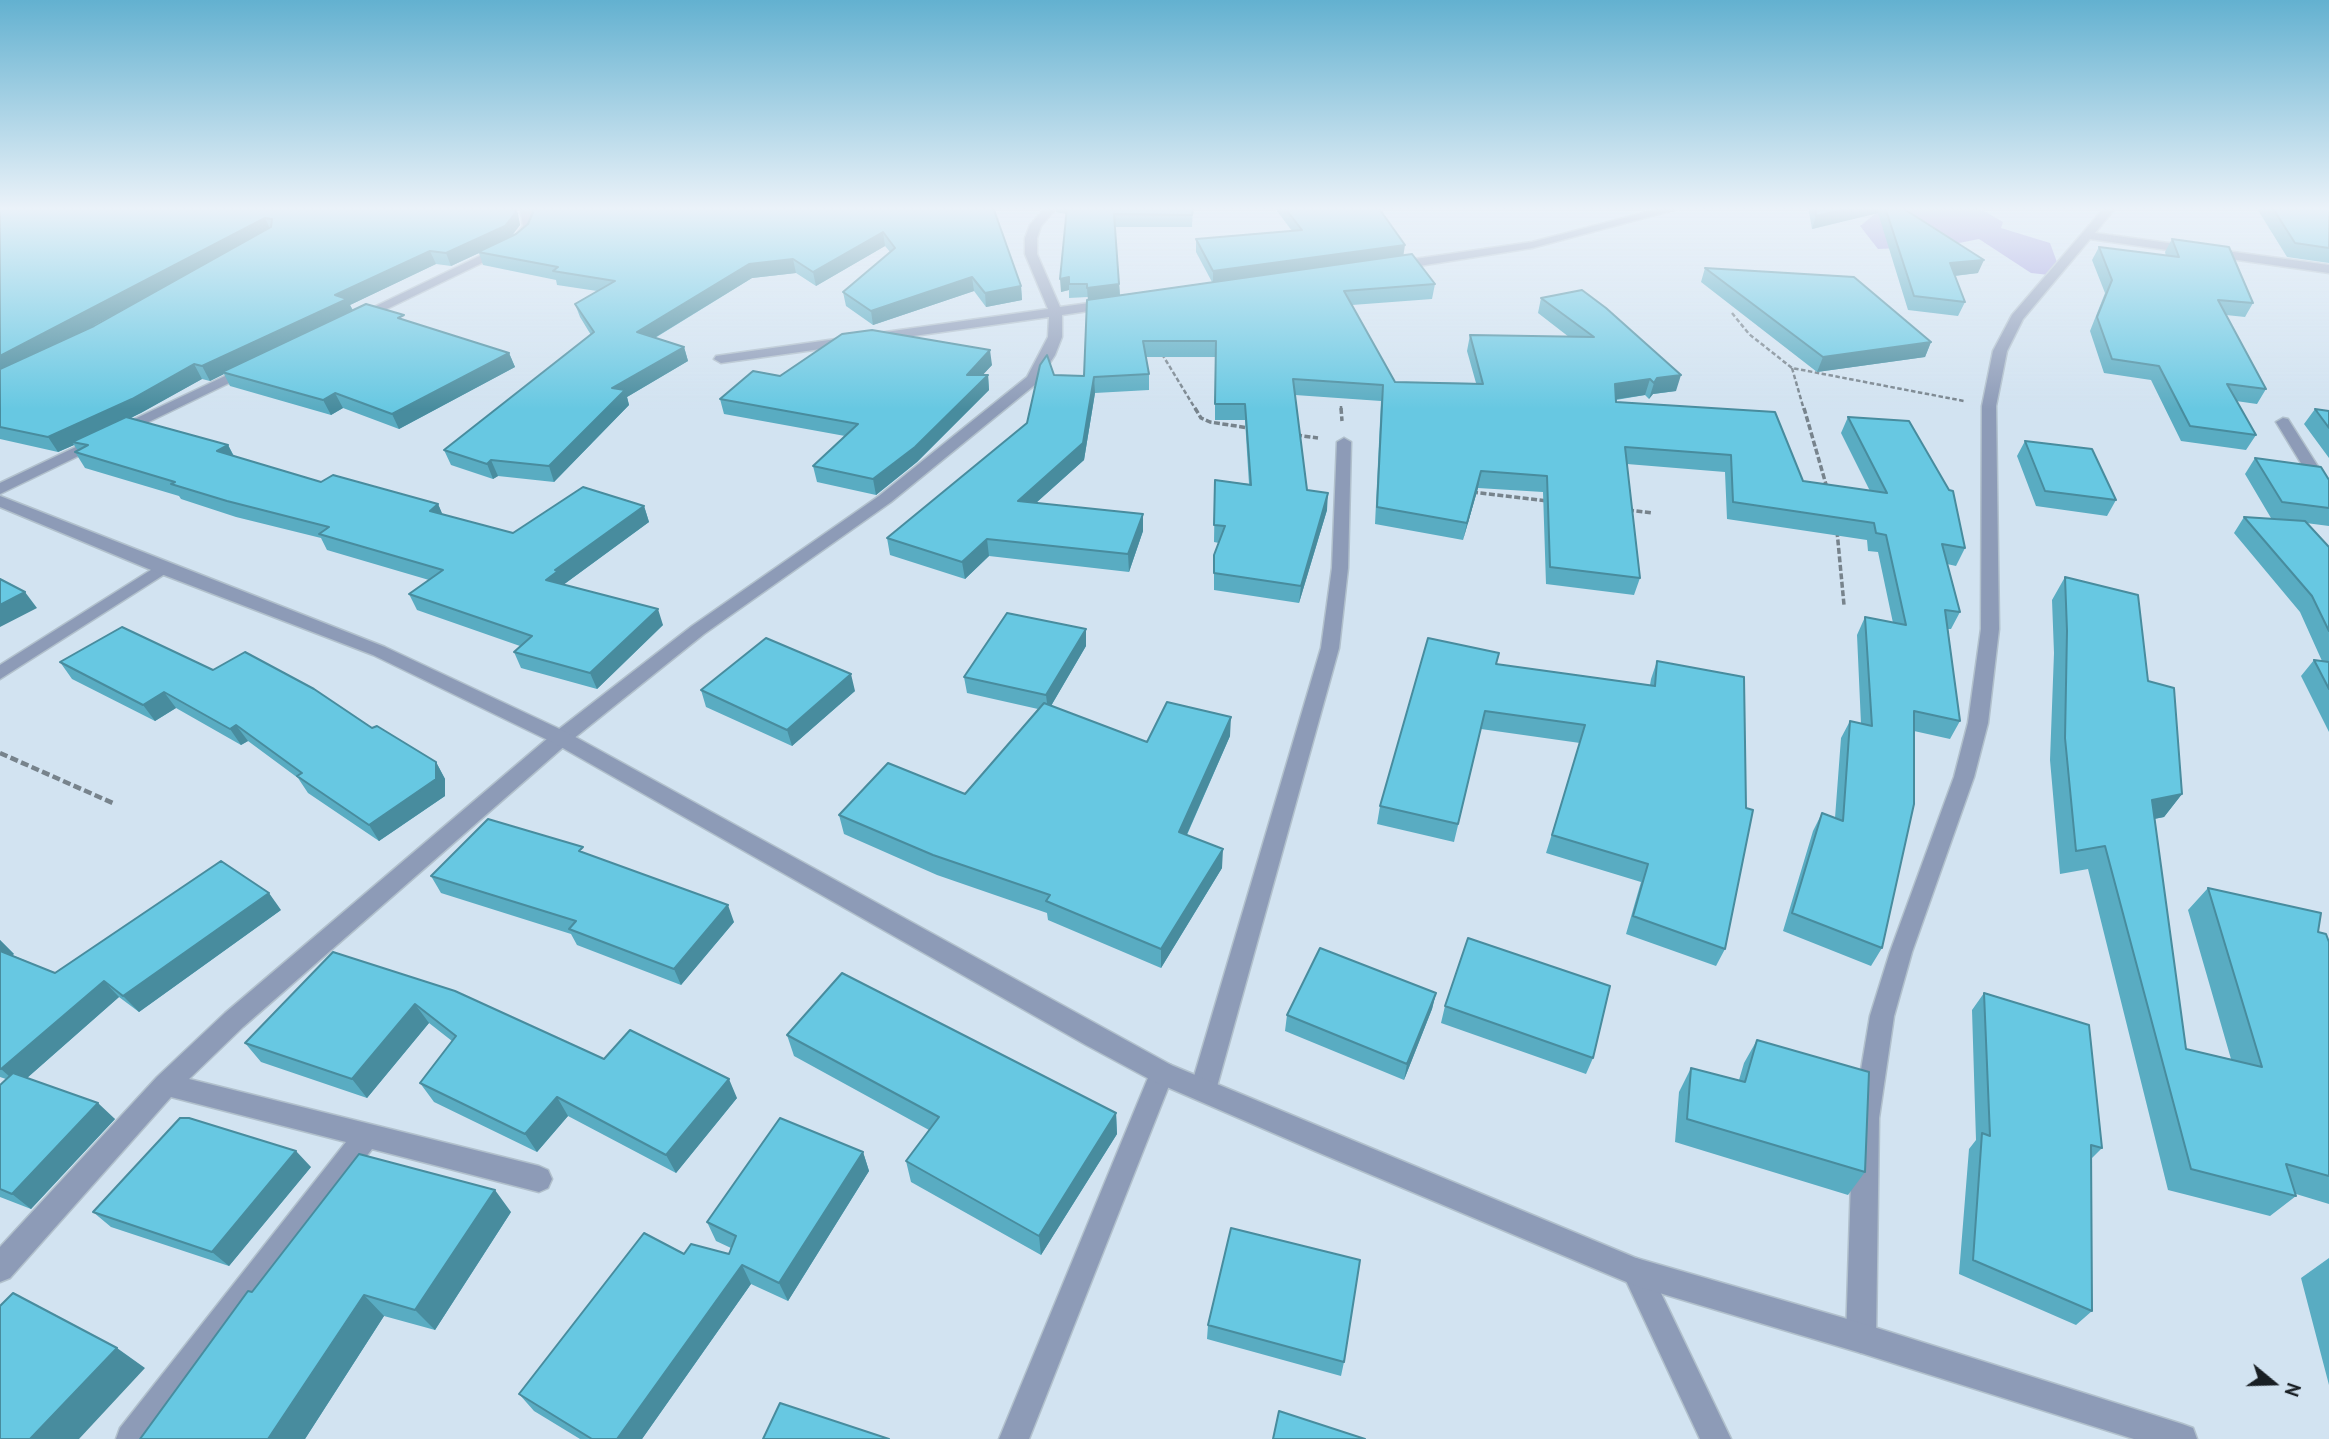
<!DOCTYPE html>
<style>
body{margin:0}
#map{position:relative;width:2329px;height:1439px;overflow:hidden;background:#d2e3f1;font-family:"PT Sans",sans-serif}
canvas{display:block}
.north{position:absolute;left:2238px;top:1348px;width:70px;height:70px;-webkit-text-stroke:5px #d2e3f1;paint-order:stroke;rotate:109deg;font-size:19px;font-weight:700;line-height:28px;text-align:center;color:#191f24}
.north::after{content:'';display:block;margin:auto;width:24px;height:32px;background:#191f24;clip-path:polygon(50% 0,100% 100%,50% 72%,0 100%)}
</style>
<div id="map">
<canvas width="2329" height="1439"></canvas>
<div class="north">N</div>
</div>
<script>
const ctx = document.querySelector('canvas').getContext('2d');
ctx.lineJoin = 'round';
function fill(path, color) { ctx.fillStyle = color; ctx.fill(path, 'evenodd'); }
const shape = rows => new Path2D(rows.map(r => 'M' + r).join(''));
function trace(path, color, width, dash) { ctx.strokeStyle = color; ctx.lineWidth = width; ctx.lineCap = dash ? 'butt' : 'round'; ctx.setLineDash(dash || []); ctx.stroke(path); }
fill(shape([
 [1892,207,1968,207,1986,212,2003,222,2001,228,2050,243,2058,265,2049,275,2031,273,1979,239,1944,246,1878,249,1860,226,1876,213]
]), '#9f99dd');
const minor = shape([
 [520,207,531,207,535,226,531,235,519,245,360,322,349,319,511,241,523,226,520,207],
 [1046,207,1057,207,1041,226,1037,238,1037,254,1060,307,1111,300,1115,301,1115,307,1062,315,1062,337,1055,355,1037,383,891,502,704,634,568,743,243,1027,189,1079,539,1166,548,1170,552,1179,548,1188,539,1192,372,1149,150,1439,116,1439,120,1428,346,1142,171,1097,10,1278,0,1282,0,1247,157,1077,225,1013,554,733,692,626,879,496,1027,377,1048,337,1049,317,721,363,714,359,716,356,1048,309,1025,254,1025,238,1030,225,1046,207],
 [1666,207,1685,207,1532,248,1394,270,1388,266,1394,262,1532,242,1666,207],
 [2105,207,2116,207,2095,233,2329,265,2329,273,2090,239,2023,319,2007,351,1996,406,1999,629,1988,723,1974,777,1912,952,1894,1016,1879,1118,1876,1338,1871,1348,1861,1353,1851,1348,1846,1338,1853,1118,1870,1016,1890,952,1954,777,1968,723,1981,629,1982,406,1993,351,2012,315,2105,207],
 [244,367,256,370,0,494,0,483,244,367],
 [2283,418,2288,419,2329,484,2329,501,2321,496,2276,422,2283,418],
 [1344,438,1351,442,1348,568,1339,648,1216,1090,1212,1098,1203,1101,1194,1098,1190,1090,1321,648,1332,568,1337,442,1344,438],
 [162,563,170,568,168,572,0,679,0,665,162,563],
 [1162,1062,1171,1065,1174,1073,1029,1439,999,1439,1150,1073,1153,1065,1162,1062],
 [1636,1258,1646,1262,1731,1439,1700,1439,1622,1272,1626,1262,1636,1258]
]);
const tertiary = shape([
 [0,496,385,647,568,733,1171,1065,1636,1258,1861,1323,2182,1424,2193,1428,2197,1439,2134,1439,1861,1353,1636,1286,1315,1151,1153,1081,1086,1045,554,743,373,655,156,572,0,507,0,496]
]);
trace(minor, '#b1c0cc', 3);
trace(tertiary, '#b1c0cc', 3);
trace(shape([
 [1732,313,1749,334,1792,368,1964,401],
 [1162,354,1196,410],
 [1792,368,1804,410],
 [1341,406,1341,410]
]), '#77838c', 2.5, [4.5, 2.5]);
trace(shape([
 [1195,408,1201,418,1210,422,1249,428],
 [1341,408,1342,421],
 [1804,408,1827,488],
 [1296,435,1318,438],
 [1472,492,1547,501],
 [1628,510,1652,513],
 [1837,531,1844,605]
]), '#77838c', 3.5, [6, 2.5]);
trace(shape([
 [0,753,115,804]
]), '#77838c', 4.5, [8, 3.5]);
fill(minor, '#8d9bb7');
fill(tertiary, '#8d9bb7');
fill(shape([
 [0,207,516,207,520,225,512,236,993,207,1021,286,1022,300,986,307,974,291,873,325,846,306,843,292,890,252,885,246,816,286,796,273,752,278,655,338,684,347,688,361,627,397,629,405,554,482,498,476,493,479,451,465,444,450,591,335,580,317,575,304,597,291,557,285,556,280,483,265,479,253,451,266,436,264,350,305,353,310,407,321,509,353,515,367,399,429,343,408,331,415,230,386,224,374,210,381,202,379,131,418,228,445,234,456,321,482,438,504,442,514,513,533,644,506,649,522,563,585,663,625,597,689,521,668,514,652,520,646,417,610,409,594,429,580,327,550,321,538,236,517,181,499,179,496,85,468,75,452,78,451,74,445,58,452,0,439],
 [138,301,94,326,80,333],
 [1056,207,1193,207,1192,227,1115,227,1120,295,1212,282,1196,252,1196,239,1292,231,1274,207,1378,207,1403,255,1435,284,1432,299,1352,305,1395,382,1476,383,1467,351,1470,335,1569,337,1538,313,1541,298,1676,391,1653,394,1649,399,1645,395,1616,400,1616,402,1803,481,1870,491,1841,433,1848,417,1965,548,1956,566,1947,564,1960,612,1951,629,1948,629,1960,721,1950,739,1914,731,1882,948,1871,966,1783,931,1813,831,1822,813,1835,818,1841,738,1850,721,1861,724,1857,635,1865,617,1893,623,1878,552,1868,551,1867,540,1727,519,1725,472,1627,464,1640,578,1634,595,1546,584,1543,492,1478,488,1463,540,1375,524,1381,401,1295,395,1307,490,1327,510,1299,603,1214,590,1214,555,1219,543,1214,542,1215,480,1249,484,1245,420,1215,420,1215,357,1146,357,1149,374,1149,390,1095,393,1084,460,1036,503,1143,531,1129,572,989,556,965,579,890,555,887,538,1027,423,1054,375,1084,376,1088,297,1069,298,1069,290,1061,292,1066,214,1056,212],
 [1808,207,1901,207,1978,273,1955,276,1965,302,1958,316,1908,310,1878,213,1812,229],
 [2256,207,2329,207,2329,263,2287,257],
 [2172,239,2253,303,2245,317,2226,315,2266,389,2257,404,2236,401,2256,435,2246,450,2181,441,2151,380,2104,373,2090,331,2105,293,2092,260,2099,247,2166,256,2165,252],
 [1705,268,1931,342,1925,357,1817,372,1701,282],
 [992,365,982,375,988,375,989,390,917,462,876,495,817,482,813,466,845,436,724,414,720,399,780,376],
 [2315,409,2329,411,2329,458,2304,424],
 [2025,441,2116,500,2107,516,2036,506,2017,456],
 [2255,458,2329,480,2329,526,2306,523,2329,547,2329,732,2301,676,2314,660,2322,661,2300,612,2234,533,2244,517,2287,520,2271,518,2245,474],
 [2065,577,2148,681,2182,794,2164,817,2154,819,2186,1049,2231,1059,2188,910,2208,888,2318,932,2329,942,2329,1204,2296,1194,2296,1196,2270,1216,2168,1190,2088,869,2060,874,2050,760,2054,653,2052,600],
 [1086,629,1086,646,1051,706,1147,742,1230,736,1187,835,1222,868,1161,968,1048,920,1047,913,937,875,844,834,839,815,965,794,1038,709,967,693,964,677],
 [1657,661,1725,949,1716,966,1626,934,1641,882,1546,853,1580,743,1481,729,1454,842,1377,824,1380,806,1497,664,1650,685,1651,679],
 [60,662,213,670,372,728,436,762,445,779,445,796,379,841,308,793,298,778,248,741,241,745,176,708,155,721,72,679],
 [701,690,855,691,792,746,706,707],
 [586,854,734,922,681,985,577,945,571,934,441,893,431,876],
 [281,910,139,1012,119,997,27,1078,115,1119,31,1209,0,1197,0,1085,6,1079,0,1077,0,940,14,954,12,955,55,973],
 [333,952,604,1059,737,1098,676,1173,568,1116,537,1152,434,1102,420,1083,452,1041,429,1023,367,1098,261,1062,245,1043],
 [1436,993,1432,1009,1404,1080,1285,1031,1287,1015],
 [1984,993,2102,1148,2091,1159,2092,1311,2076,1325,1959,1274,1969,1149,1976,1140,1972,1010],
 [1445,1006,1593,1058,1586,1074,1441,1023],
 [787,1035,1116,1113,1117,1134,1041,1255,911,1182,906,1161,929,1130,794,1056],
 [1757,1040,1865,1172,1848,1195,1675,1142,1679,1092,1691,1068,1739,1080,1744,1063],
 [863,1152,869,1171,788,1301,751,1284,642,1439,580,1439,534,1411,519,1394,684,1254,729,1254,731,1248,716,1241,707,1222],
 [311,1167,229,1266,111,1227,93,1212],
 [511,1212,435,1330,384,1316,305,1439,140,1439,252,1292],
 [2329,1258,2329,1385,2301,1278],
 [1208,1325,1344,1362,1341,1376,1207,1339]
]), '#59acc2');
fill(shape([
 [515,207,516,207,518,214,520,225,509,239,478,252,479,253,451,266,446,253],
 [1854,207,1880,207,1878,213,1812,229,1816,216],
 [265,218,271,231,0,375,0,356],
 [883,232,885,246,816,286,813,272],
 [1405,245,1403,258,1213,284,1213,271],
 [430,251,436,264,350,305,354,313,222,372,224,374,210,381,202,366,335,295],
 [793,259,796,273,752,278,641,346,637,332,749,264],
 [1984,260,1978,273,1944,277,1950,263],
 [972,277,974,291,873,325,871,311],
 [1069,277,1069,290,1061,292,1060,279],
 [1119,284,1120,297,1088,301,1087,288],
 [1021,286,1022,300,986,307,985,293],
 [1931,342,1925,357,1817,372,1823,357],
 [684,347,688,361,627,397,629,405,554,482,549,466,612,388],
 [990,350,992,365,969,390,967,375],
 [509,353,515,367,399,429,392,414],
 [194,364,202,379,141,413,78,443,72,442,74,445,58,452,48,437],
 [988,375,989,390,917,462,876,495,873,479],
 [1681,375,1676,391,1653,394,1649,399,1654,383,1657,378],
 [1094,377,1095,393,1084,460,1019,518,1018,501],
 [1650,379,1645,395,1611,400,1615,384],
 [335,393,343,408,331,415,323,400],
 [228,445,236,461,217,451],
 [491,460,498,476,493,479,487,464],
 [1481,471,1478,488,1463,540,1467,523],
 [1328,493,1327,510,1299,603,1301,586],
 [438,504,445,520,430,511],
 [644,506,649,522,563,585,546,580,555,570],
 [1143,514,1143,531,1129,572,1128,554],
 [987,539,989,556,965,579,962,562],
 [25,592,37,608,0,627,0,605],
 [658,609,663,625,597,689,590,673],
 [1086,629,1086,646,1048,711,1046,695],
 [851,674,855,691,792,746,787,730],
 [164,692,176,708,155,721,143,705],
 [1231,717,1230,736,1179,852,1179,832],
 [236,725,248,741,241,745,230,729],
 [436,762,445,779,445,796,379,841,369,825],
 [2182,794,2164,817,2134,823,2152,800],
 [1223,849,1222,868,1161,968,1161,949],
 [269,893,281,910,139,1012,123,996],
 [728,905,734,922,681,985,674,969],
 [0,940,14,954,4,962,0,958],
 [104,981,119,997,19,1085,1,1069],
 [1436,993,1432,1009,1404,1080,1407,1064],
 [415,1004,429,1023,367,1098,352,1079],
 [729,1079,737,1098,676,1173,666,1155],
 [557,1097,568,1116,537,1152,525,1134],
 [98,1103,115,1119,31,1209,12,1194],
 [1116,1113,1117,1134,1041,1255,1039,1236],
 [296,1151,311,1167,229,1266,212,1252],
 [863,1152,869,1171,788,1301,779,1283],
 [495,1190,511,1212,435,1330,415,1310],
 [742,1265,751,1284,642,1439,617,1439],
 [364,1295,384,1316,305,1439,268,1439],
 [117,1348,145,1368,79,1439,30,1439]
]), '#488c9e');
const building = shape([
 [0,207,515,207,516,212,505,226,446,253,430,251,335,295,347,299,202,366,194,364,132,399,48,437,0,427,0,369,94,326,271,227,272,219,265,218,0,356,0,207],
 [532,207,993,207,1021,286,985,293,972,277,871,311,843,292,895,248,883,232,813,272,793,259,749,264,637,332,684,347,612,388,625,390,549,466,491,460,487,464,444,450,594,332,575,304,615,281,553,271,558,267,478,252,516,234,528,224,533,212,532,207],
 [1067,207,1193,207,1192,215,1114,214,1119,284,1087,288,1087,284,1069,284,1069,277,1060,279,1067,207],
 [1284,207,1378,207,1405,245,1213,271,1196,239,1302,230,1284,207],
 [1815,207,1854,207,1816,216,1815,207],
 [1885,207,1901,207,1984,260,1950,263,1965,302,1914,296,1885,207],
 [2272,207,2329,207,2329,248,2295,243,2272,207],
 [2172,239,2229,247,2253,303,2218,300,2266,389,2227,384,2256,435,2190,426,2159,366,2112,359,2097,317,2112,280,2099,247,2179,257,2172,239],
 [1412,254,1435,284,1344,291,1395,382,1483,384,1470,335,1594,337,1541,298,1582,290,1606,308,1681,375,1657,378,1654,383,1650,379,1615,384,1616,402,1775,412,1803,481,1887,493,1848,417,1909,421,1949,490,1953,491,1965,548,1942,544,1960,612,1945,610,1960,721,1914,711,1914,804,1882,948,1792,913,1822,813,1843,821,1850,721,1872,726,1865,617,1906,625,1886,535,1876,533,1874,523,1733,502,1731,455,1625,447,1640,578,1550,567,1547,476,1481,471,1467,523,1377,507,1383,385,1293,379,1307,490,1328,493,1301,586,1214,573,1214,555,1225,526,1214,525,1215,480,1251,485,1245,404,1215,404,1216,341,1143,341,1149,374,1094,377,1083,443,1018,501,1143,514,1128,554,987,539,962,562,887,538,1027,423,1040,365,1047,355,1054,375,1084,376,1087,300,1412,254],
 [1705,268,1854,277,1931,342,1823,357,1705,268],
 [366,304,404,315,398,318,509,353,392,414,335,393,323,400,222,372,366,304],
 [872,330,990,350,967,375,988,375,915,447,873,479,813,466,858,424,720,399,753,371,780,376,842,334,872,330],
 [2315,409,2329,411,2329,428,2315,409],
 [126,417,228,445,217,451,321,482,333,475,438,504,430,511,513,533,583,487,644,506,555,570,558,571,546,580,658,609,590,673,514,652,532,636,409,594,443,570,319,534,329,527,227,501,171,484,175,482,75,452,88,445,72,442,126,417],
 [2025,441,2092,449,2116,500,2045,491,2025,441],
 [2255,458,2321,467,2329,480,2329,508,2282,502,2255,458],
 [2244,517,2305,521,2329,547,2329,631,2312,596,2244,517],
 [2065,577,2138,595,2148,681,2174,688,2182,794,2152,800,2186,1049,2262,1067,2208,888,2321,913,2318,932,2326,934,2329,942,2329,1176,2286,1164,2296,1196,2191,1169,2105,846,2076,851,2065,738,2067,631,2065,577],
 [0,579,25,592,0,605,0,579],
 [1007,613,1086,629,1046,695,964,677,1007,613],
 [122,627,213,670,245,652,314,689,372,728,377,726,436,762,436,779,369,825,297,776,302,773,236,725,230,729,164,692,143,705,60,662,122,627],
 [766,638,851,674,787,730,701,690,766,638],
 [1428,638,1499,653,1496,664,1655,686,1657,661,1744,677,1746,808,1753,810,1725,949,1633,916,1648,864,1552,835,1585,725,1485,711,1458,824,1380,806,1428,638],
 [2314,660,2329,662,2329,689,2314,660],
 [1167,702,1231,717,1179,832,1223,849,1161,949,1046,901,1050,895,933,855,839,815,888,763,965,794,1044,703,1147,742,1167,702],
 [488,819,583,847,579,851,728,905,674,969,569,929,576,921,431,876,488,819],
 [221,861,269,893,123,996,104,981,1,1069,0,1069,0,951,55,973,221,861],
 [1468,938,1610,986,1593,1058,1445,1006,1468,938],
 [1320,948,1436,993,1407,1064,1287,1015,1320,948],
 [333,952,455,991,604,1059,630,1030,729,1079,666,1155,557,1097,525,1134,420,1083,456,1036,415,1004,352,1079,245,1043,333,952],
 [842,973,1116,1113,1039,1236,906,1161,939,1117,787,1035,842,973],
 [1984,993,2089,1025,2102,1148,2091,1145,2092,1311,1973,1260,1982,1133,1990,1136,1984,993],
 [1757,1040,1869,1072,1865,1172,1687,1119,1691,1068,1745,1082,1757,1040],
 [13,1073,98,1103,12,1194,0,1189,0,1085,13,1073],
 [180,1118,189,1118,296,1151,212,1252,93,1212,180,1118],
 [780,1118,863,1152,779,1283,742,1265,617,1439,592,1439,519,1394,644,1233,684,1254,691,1244,729,1254,736,1236,707,1222,780,1118],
 [359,1154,495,1190,415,1310,364,1295,268,1439,140,1439,248,1291,252,1292,359,1154],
 [1231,1228,1360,1260,1344,1362,1208,1325,1231,1228],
 [13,1293,117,1348,30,1439,0,1439,0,1306,13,1293],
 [780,1403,889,1439,763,1439,780,1403],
 [1279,1411,1365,1439,1273,1439,1279,1411]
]);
fill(building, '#67c8e2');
trace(building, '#488c9e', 2);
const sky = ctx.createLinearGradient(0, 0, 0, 409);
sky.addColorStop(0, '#63b1d0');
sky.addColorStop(0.51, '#ebf2f9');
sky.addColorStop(1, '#ebf2f900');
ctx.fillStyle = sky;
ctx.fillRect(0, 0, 2329, 409);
</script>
